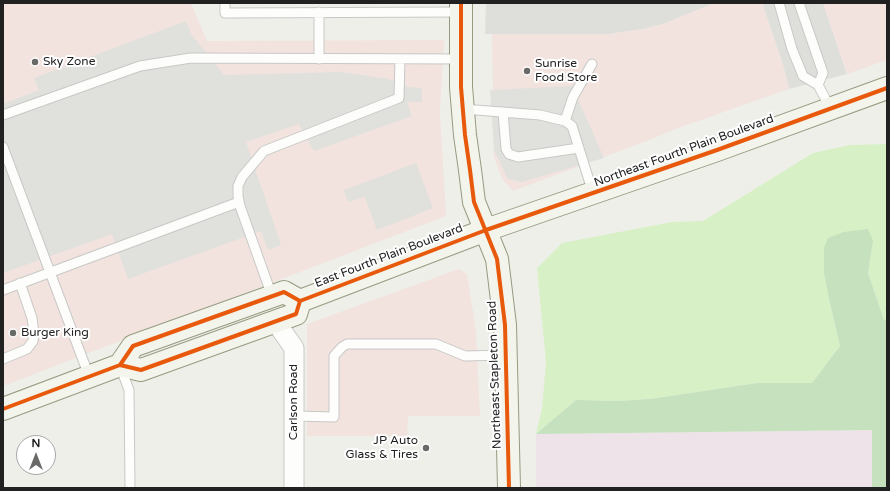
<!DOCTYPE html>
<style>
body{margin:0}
#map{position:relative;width:890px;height:491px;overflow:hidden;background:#efefea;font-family:"Varela Round",sans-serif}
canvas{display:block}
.frame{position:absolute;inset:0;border:4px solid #212121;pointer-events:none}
.north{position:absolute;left:16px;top:435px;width:40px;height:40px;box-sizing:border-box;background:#fff;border:1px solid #a6a6a6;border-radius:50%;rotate:0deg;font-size:11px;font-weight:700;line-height:16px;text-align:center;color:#212121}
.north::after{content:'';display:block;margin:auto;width:14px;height:18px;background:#696967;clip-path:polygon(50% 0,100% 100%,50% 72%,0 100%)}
</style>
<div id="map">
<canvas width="890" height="491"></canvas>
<div class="frame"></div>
<div class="north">N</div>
</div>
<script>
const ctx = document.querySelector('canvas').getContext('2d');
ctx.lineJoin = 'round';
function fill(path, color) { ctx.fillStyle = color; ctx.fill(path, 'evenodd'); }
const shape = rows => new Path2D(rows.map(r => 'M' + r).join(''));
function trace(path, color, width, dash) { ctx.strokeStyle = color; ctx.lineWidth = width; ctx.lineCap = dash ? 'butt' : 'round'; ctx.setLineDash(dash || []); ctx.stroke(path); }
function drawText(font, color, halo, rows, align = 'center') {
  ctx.font = font + ' "Varela Round",sans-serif'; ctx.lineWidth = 4; ctx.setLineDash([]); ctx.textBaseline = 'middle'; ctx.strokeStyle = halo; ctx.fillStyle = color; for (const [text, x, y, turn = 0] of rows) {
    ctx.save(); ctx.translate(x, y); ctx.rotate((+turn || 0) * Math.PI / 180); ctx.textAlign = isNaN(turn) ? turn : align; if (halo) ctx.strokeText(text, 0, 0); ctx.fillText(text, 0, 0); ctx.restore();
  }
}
fill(shape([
 [486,3,715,3,663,24,643,29,609,34,485,34],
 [762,3,823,3,847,74,789,89,783,65]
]), '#dededb');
fill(shape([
 [3,3,191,3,207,41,444,40,440,113,446,216,3,386],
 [715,3,762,3,783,65,789,89,681,127,647,141,513,191,502,179,494,157,492,34,609,34,643,29,663,24],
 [823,3,887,3,887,60,847,74],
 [459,269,467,274,476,331,480,416,408,416,407,436,307,436,307,324]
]), '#f2e3df');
fill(shape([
 [872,430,872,488,536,488,536,434]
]), '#ede3e8');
fill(shape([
 [887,144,887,321,884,320,868,273,873,241,824,248,824,273,829,299,840,346,812,383,757,383,650,399,618,401,576,400,536,434,542,408,546,363,537,268,562,243,672,222,703,221,813,153,850,145]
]), '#d7f0c6');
fill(shape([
 [868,229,873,241,868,273,884,320,887,321,887,488,872,488,872,430,536,434,576,400,618,401,650,399,757,383,812,383,840,346,829,299,824,273,824,248,828,238,844,232]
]), '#c5e1bd');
fill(shape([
 [186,21,191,34,224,75,341,72,389,79,408,87,422,88,422,102,407,102,412,116,314,151,299,124,246,142,281,245,268,250,261,231,128,279,112,234,3,273,3,104,39,90,34,78],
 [572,86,604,158,522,182,508,179,494,150,490,90],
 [416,163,433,208,377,230,365,197,348,202,344,190]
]), '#e0e0dd');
const lane = shape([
 [225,3,225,13,461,12],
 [779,3,792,49,803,76,818,85,831,109],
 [799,3,823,73,818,85],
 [319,12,319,59],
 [463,109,540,115,565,121,572,126,593,193],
 [503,112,506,149,509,154,518,157,579,148],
 [3,115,140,66,191,58,461,59],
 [565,121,573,97,592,64],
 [3,147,89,376],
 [3,290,239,202],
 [272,296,240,206,238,196,238,186,242,177,264,151,399,98,400,60],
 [3,359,27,349,33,341,34,333,32,318,20,283],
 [120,366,129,390,130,488],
 [294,416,334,417,334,356,342,347,347,344,436,344,465,356,506,355]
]);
const street = shape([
 [275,321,294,348,294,488]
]);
const secondary = shape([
 [461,3,461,87,465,135,470,170,474,202,497,259,505,325,509,488],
 [300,301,486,230,717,150,887,88],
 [120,365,133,346,284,292,300,301],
 [3,409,120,365,141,370,296,314,300,301]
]);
trace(lane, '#c8c8c6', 11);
trace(street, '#c8c8c6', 21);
trace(secondary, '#969b80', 24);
trace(lane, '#fdfdfc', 9);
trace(street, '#fdfdfc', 19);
trace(secondary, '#f3f5ec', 22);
trace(shape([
 [461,3,461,87,465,135,470,170,474,202,497,259,505,325,509,488],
 [300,301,486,230,717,150,887,88],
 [120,365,133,346,284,292,300,301],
 [3,409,120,365,141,370,296,314,300,301]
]), '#e8590c', 4);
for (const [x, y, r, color] of [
 [35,62,4,"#696967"],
 [527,71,4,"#696967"],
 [13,333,4,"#696967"],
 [426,448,4,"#696967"]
]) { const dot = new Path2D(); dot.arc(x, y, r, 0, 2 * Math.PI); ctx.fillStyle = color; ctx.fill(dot); trace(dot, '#fff', 1.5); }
drawText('12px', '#212121', '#fff', [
 ["Sky Zone",43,62],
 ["Sunrise",535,64],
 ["Food Store",535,78],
 ["Burger King",21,333],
 ["JP Auto",418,441,"right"],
 ["Glass & Tires",418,455,"right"]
], 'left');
drawText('12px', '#212121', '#fff', [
 ["Northeast Fourth Plain Boulevard",684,151,-20],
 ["East Fourth Plain Boulevard",389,256,-21],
 ["Northeast Stapleton Road",495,375,-92],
 ["Carlson Road",294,402,-90]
]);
</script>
